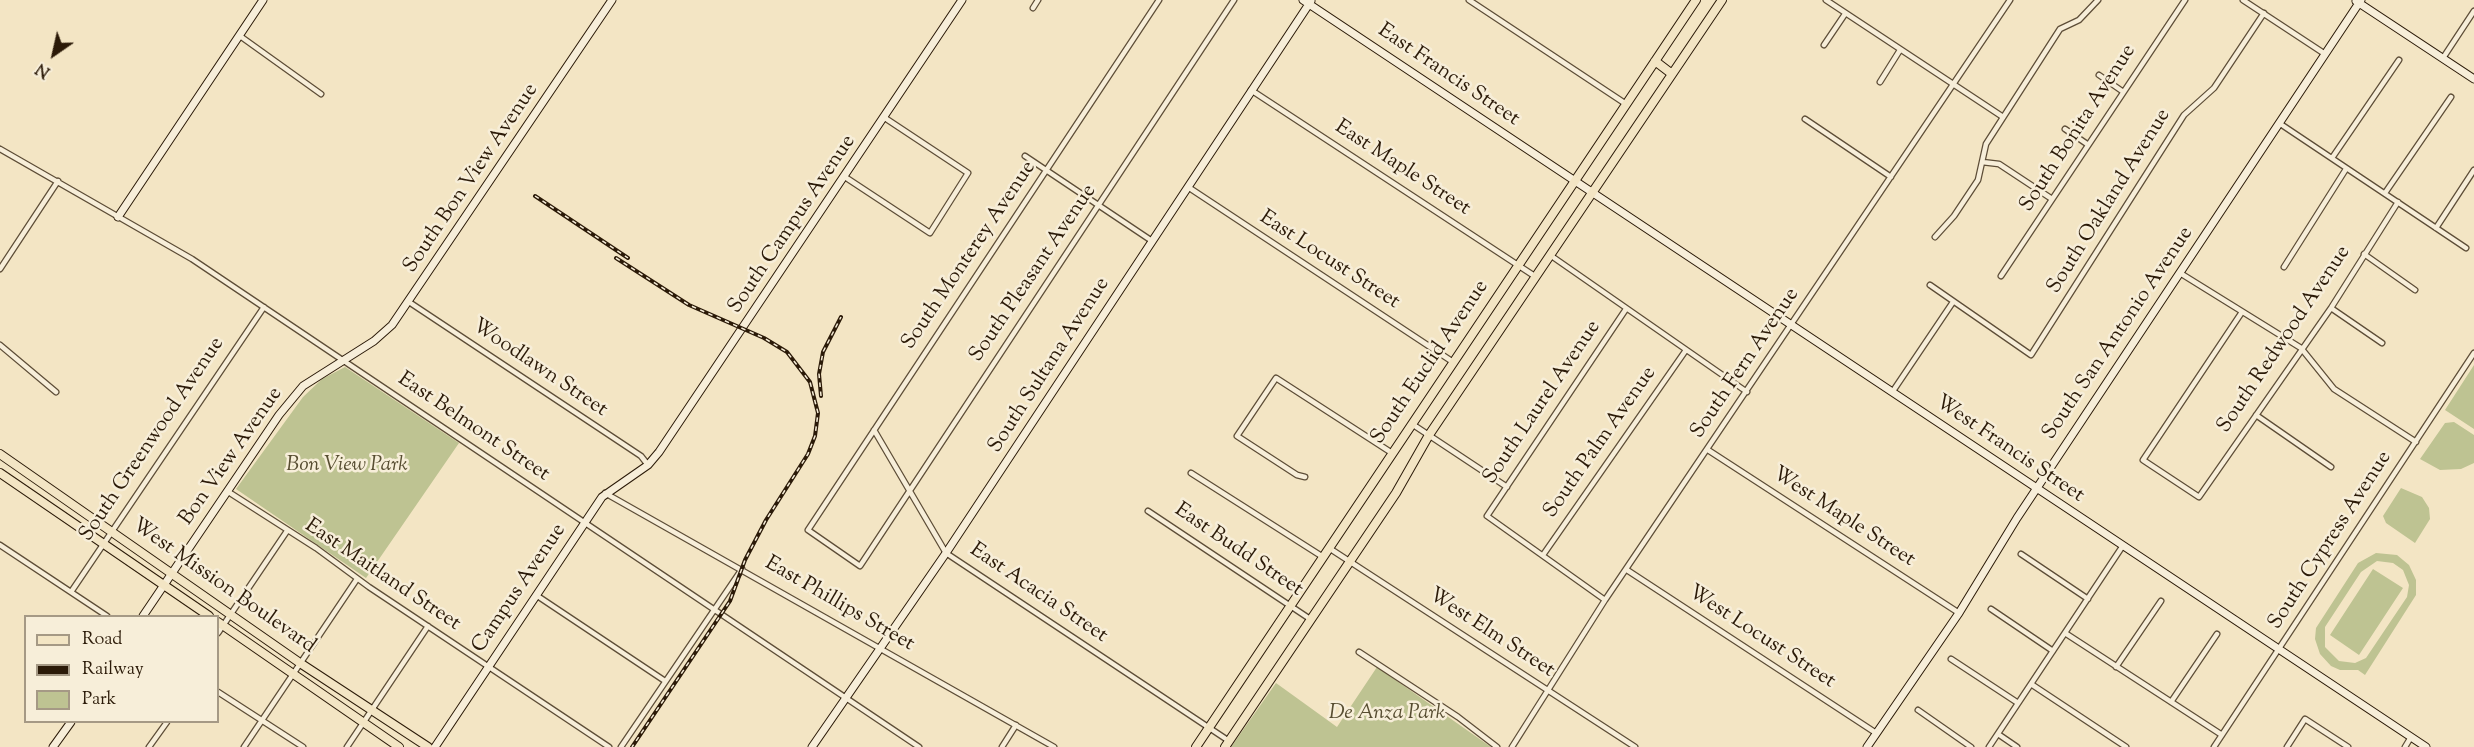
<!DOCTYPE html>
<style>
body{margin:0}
#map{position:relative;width:2474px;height:747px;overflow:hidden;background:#f3e5c4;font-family:"Sorts Mill Goudy",serif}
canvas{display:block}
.legend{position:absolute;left:24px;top:615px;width:195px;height:108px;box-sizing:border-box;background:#f7eed9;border:2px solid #a59985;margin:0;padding:8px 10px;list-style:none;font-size:18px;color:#2b1a08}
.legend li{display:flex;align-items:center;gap:12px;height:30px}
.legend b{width:30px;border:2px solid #a59985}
.north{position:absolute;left:24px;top:24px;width:60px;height:60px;-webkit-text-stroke:4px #f7eed9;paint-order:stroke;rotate:214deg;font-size:16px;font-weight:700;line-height:24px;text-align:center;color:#2b1a08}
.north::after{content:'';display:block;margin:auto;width:21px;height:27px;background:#2b1a08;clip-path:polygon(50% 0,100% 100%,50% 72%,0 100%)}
</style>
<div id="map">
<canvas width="2474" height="747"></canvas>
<ul class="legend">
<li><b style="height:8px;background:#f3e5c4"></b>Road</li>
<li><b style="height:8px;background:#2b1a08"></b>Railway</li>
<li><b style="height:16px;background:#bec392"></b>Park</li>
</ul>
<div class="north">N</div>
</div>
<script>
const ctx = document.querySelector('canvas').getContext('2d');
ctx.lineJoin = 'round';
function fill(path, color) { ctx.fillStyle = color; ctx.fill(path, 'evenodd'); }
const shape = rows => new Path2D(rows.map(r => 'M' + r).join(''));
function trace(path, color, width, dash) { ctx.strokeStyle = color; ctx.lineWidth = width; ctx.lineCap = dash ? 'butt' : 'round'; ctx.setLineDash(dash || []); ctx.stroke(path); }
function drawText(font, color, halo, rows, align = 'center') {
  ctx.font = font + ' "Sorts Mill Goudy",serif'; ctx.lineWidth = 5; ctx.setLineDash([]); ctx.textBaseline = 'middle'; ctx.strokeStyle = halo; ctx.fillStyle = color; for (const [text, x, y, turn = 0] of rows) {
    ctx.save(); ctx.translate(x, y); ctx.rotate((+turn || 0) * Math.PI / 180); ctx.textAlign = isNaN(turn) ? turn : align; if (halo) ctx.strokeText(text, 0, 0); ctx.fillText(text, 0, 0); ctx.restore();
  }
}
fill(shape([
 [2474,365,2474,429,2445,410],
 [345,367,459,443,366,578,236,489,303,397,322,379],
 [2454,422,2474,435,2474,463,2461,469,2440,470,2420,459,2445,423],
 [2401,488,2422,497,2429,508,2430,519,2415,543,2386,523,2383,516],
 [2376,553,2397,555,2409,565,2416,580,2416,595,2365,675,2358,670,2340,670,2331,666,2320,654,2315,639,2316,628,2358,563],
 [2377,561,2393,563,2403,570,2409,585,2407,597,2366,658,2355,663,2339,661,2325,647,2325,627,2361,572],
 [2373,569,2403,588,2359,655,2330,635],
 [1377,667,1491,747,1231,747,1276,683,1337,727]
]), '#bec392');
const street = shape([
 [1159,0,808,530,860,566,1234,0],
 [1469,0,1626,104],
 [1826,0,2003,117],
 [2243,0,2325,54],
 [1033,8,1038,0],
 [240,36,321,94],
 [1824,45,1845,14],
 [2443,58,2474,11],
 [2099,75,2122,91],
 [1880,82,1900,50],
 [1251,90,1536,277],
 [1805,119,1891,177],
 [2279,123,2466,248],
 [2065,129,2087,144],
 [0,149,192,259,919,747],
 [1025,156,1152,241],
 [2332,158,2399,60],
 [1982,162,1999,164,2052,199],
 [845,177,930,233,968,173,885,118],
 [1188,187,1453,362],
 [2385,193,2451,97],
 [2436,228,2474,170],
 [1935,237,1954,216,1978,180,1986,144,2060,29,2079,20,2098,0],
 [2364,254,2415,290],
 [1550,255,1747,392],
 [2284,267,2346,169],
 [0,269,58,181],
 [2180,273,2301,348,2334,389,2416,442],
 [2001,276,2185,0],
 [1930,285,2031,355,2184,115,2214,88,2264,13],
 [409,302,641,456,648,465],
 [2331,308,2382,343],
 [2242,312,2143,460,2199,497,2331,308,2398,202],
 [0,345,56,392],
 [1893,391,1953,302],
 [2256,415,2331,467],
 [1412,424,1507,487],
 [874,430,946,553,1229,741],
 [1708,450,1959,613],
 [1191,473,1323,557],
 [1305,477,1297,475,1237,436,1276,378,1392,453],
 [227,491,316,548,369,587,609,747],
 [605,493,1054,747],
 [1148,511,1310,619],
 [0,545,107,616],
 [1329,548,1635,747],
 [2021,554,2088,599],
 [1543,555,1686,350],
 [1627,570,1876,733],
 [71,592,264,307],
 [536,595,665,681],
 [1605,600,1487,516,1626,309],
 [1991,609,2053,651],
 [218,633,287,531],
 [2065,633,2222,735],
 [1359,652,1458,717,1497,747],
 [1951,659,2018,703],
 [2116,667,2161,601],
 [2031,684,2126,747],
 [218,692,303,747],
 [2171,702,2217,634],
 [1918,710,1971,747],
 [1998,734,2017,747],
 [149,747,167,722],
 [244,747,357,579],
 [347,747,428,626],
 [621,747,742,569],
 [1002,747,1016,725],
 [1512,747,1605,600,2010,0],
 [1989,747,2122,547],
 [2214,747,2474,353],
 [2287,747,2305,719,2348,747],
 [2405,747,2411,737]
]);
const secondary = shape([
 [1303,0,2426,747],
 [2356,1,2474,79],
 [118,217,263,0],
 [143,616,279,415,303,386,374,341,392,325,612,0],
 [53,747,71,722],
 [435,747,602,497,648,465,659,452,962,0],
 [812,747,946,553,1311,1],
 [1867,747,1959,613,2017,518,2361,0]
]);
const primary = shape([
 [1655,61,1672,74],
 [0,454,300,663,428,747],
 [0,473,209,616],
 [218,622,399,747],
 [1196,747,1696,0],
 [1225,747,1396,493,1429,435,1722,0]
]);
trace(street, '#5d4d37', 7);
trace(secondary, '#2b1a08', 9);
trace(primary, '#2b1a08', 10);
trace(street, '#f7eed9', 4.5);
trace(secondary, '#f7eed9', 7);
trace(primary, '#f3e5c4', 8);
const rail = shape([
 [535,196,628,258],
 [616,258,689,305,764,338,787,352,810,382,818,413,815,436,808,454,766,520,745,560,730,601,632,747],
 [821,396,819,374,823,352,841,317]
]);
trace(rail, '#2b1a08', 4);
trace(rail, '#f7eed9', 1.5, [4.5]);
drawText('21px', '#2b1a08', '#f7eed9', [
 ["East Francis Street",1448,76,34],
 ["South Bonita Avenue",2079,129,-57],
 ["East Maple Street",1402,169,33],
 ["South Bon View Avenue",472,179,-56],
 ["South Oakland Avenue",2110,202,-58],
 ["South Campus Avenue",793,225,-56],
 ["South Monterey Avenue",970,256,-56],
 ["East Locust Street",1329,261,33],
 ["South Pleasant Avenue",1034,274,-56],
 ["South San Antonio Avenue",2119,334,-56],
 ["South Redwood Avenue",2285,340,-56],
 ["South Euclid Avenue",1431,363,-56],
 ["South Fern Avenue",1746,364,-56],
 ["South Sultana Avenue",1050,366,-57],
 ["Woodlawn Street",539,369,34],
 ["South Laurel Avenue",1543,403,-56],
 ["East Belmont Street",473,428,34],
 ["South Greenwood Avenue",153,440,-56],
 ["South Palm Avenue",1601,443,-55],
 ["West Francis Street",2009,450,34],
 ["Bon View Avenue",232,457,-55],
 ["West Maple Street",1843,518,33],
 ["South Cypress Avenue",2331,541,-57],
 ["East Budd Street",1238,551,34],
 ["East Maitland Street",382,576,34],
 ["West Mission Boulevard",223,587,35],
 ["Campus Avenue",520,589,-56],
 ["East Acacia Street",1038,594,34],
 ["East Phillips Street",839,605,30],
 ["West Elm Street",1491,634,33],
 ["West Locust Street",1761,638,33]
]);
drawText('italic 21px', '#574d31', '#f7eed9', [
 ["Bon View Park",347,466],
 ["De Anza Park",1387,714]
]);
</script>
